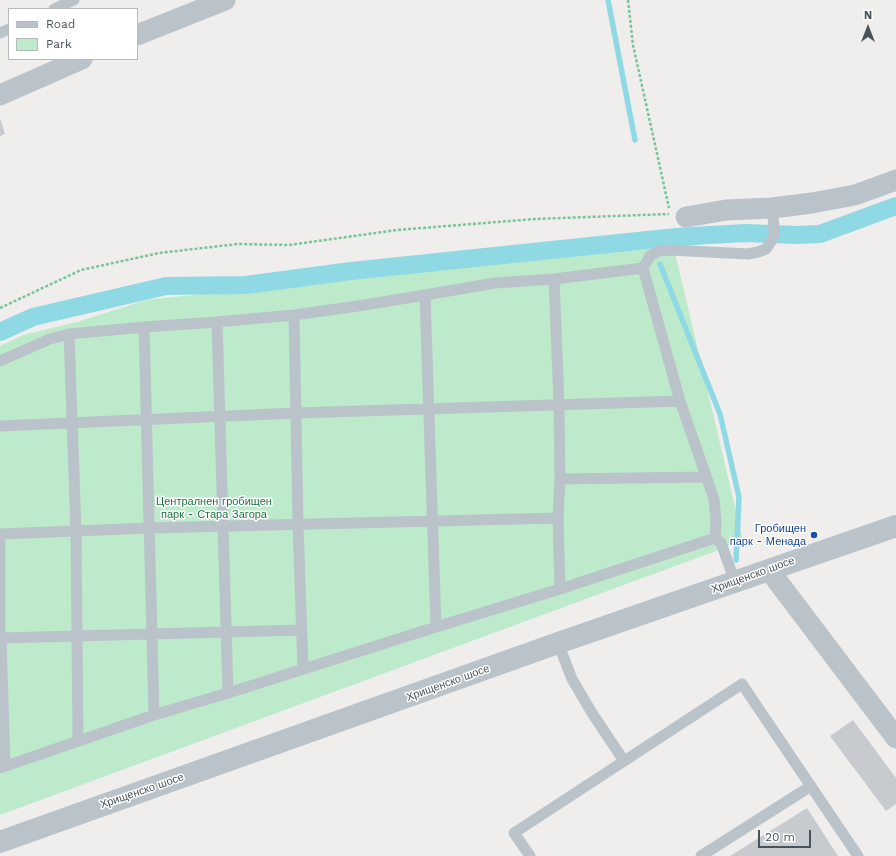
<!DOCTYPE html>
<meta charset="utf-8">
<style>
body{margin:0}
#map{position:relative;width:896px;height:856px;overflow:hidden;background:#f0eded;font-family:"Work Sans",sans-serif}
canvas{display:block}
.legend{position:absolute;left:8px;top:8px;width:130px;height:52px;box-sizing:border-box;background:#fff;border:1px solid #b5babd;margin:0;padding:5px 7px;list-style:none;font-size:12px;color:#475259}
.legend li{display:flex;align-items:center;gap:8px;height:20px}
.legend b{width:20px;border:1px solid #b5babd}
.north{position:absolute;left:848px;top:8px;width:40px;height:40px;-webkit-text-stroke:3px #fff;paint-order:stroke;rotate:0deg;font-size:11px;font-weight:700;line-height:16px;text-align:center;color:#475259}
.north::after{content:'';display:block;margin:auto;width:14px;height:18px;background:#475259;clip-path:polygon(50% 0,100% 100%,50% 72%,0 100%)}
.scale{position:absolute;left:758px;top:830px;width:53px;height:18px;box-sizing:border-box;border:2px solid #475259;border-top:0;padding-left:5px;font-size:12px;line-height:14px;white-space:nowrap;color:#475259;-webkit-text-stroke:3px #fff;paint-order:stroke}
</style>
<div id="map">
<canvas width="896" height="856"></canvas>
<ul class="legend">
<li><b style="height:5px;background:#bac3c9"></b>Road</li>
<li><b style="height:11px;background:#beeacc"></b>Park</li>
</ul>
<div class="north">N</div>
<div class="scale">20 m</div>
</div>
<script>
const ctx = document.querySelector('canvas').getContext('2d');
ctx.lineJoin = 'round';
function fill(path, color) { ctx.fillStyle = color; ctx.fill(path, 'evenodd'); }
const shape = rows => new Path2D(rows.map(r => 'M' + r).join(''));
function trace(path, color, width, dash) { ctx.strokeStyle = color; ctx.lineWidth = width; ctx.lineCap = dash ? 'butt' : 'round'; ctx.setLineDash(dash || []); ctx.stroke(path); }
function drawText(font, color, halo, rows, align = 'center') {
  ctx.font = font + ' "Work Sans",sans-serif'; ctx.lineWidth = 3; ctx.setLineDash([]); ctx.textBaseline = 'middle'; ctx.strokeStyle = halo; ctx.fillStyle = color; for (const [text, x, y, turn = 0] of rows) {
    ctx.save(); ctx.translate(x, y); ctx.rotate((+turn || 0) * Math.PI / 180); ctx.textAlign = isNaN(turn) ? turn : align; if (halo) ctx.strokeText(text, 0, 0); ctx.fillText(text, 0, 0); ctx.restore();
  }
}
fill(shape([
 [673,244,743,541,0,815,0,346,23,335,77,322,146,300]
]), '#beeacc');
trace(shape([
 [608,0,635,140],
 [660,264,720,414,739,497,736,560]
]), '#8fd9e4', 5.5);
trace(shape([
 [0,332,33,317,166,286,246,285,351,271,676,237,745,233,798,235,820,234,896,206]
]), '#8fd9e4', 18);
fill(shape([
 [0,118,5,134,0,136],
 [853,720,896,778,896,804,886,811,830,736],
 [807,808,838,856,730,856]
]), '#c7cbcf');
trace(shape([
 [628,0,633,45,669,208],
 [0,308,81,270,159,253,238,244,289,245,397,230,535,219,669,214]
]), '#79c59a', 2.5, [3, 2]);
trace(shape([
 [54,9,74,0],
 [0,33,9,29],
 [643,268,650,256,659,251,670,250,748,254,758,252,766,249,774,237,774,227,772,208],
 [425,295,495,283,554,279,643,268,680,401,714,499,716,521,715,538,721,543,735,582],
 [294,315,298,525,303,668],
 [217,322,228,693],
 [144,327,154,715],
 [69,334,76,531,78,741],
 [0,361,50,339,69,334,144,327,217,322,294,315,358,306,425,295,436,627,228,693,154,715,0,768],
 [0,426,296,413,680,401],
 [560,479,706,477],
 [0,534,149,528,558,518],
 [0,536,0,638],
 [560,589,715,538],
 [436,627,560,589,558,518,560,479,559,405,554,279],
 [558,643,572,679,592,713,624,761],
 [5,766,1,638,301,630],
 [530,856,514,833,742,684,858,856],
 [701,856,811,786]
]), '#bac3c9', 11);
trace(shape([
 [137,35,225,0],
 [0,95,82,59],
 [686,217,726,210,772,208,812,203,855,195,896,180],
 [769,570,896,738]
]), '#bac3c9', 21);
trace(shape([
 [0,842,558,643,896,526]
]), '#bac3c9', 22);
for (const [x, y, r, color] of [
 [814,535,4,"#1a4fb4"]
]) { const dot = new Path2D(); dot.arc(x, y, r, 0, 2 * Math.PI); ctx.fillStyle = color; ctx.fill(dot); trace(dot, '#fff', 1.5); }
drawText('11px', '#1e7442', '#fff', [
 ["Централнен гробищен",214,502],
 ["парк - Стара Загора",214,515]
]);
drawText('11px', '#164399', '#fff', [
 ["Гробищен",806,529],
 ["парк - Менада",806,542]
], 'right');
drawText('11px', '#475259', '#fff', [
 ["Хрищенско шосе",753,575,-20],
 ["Хрищенско шосе",448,683,-20],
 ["Хрищенско шосе",142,791,-19]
]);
</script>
